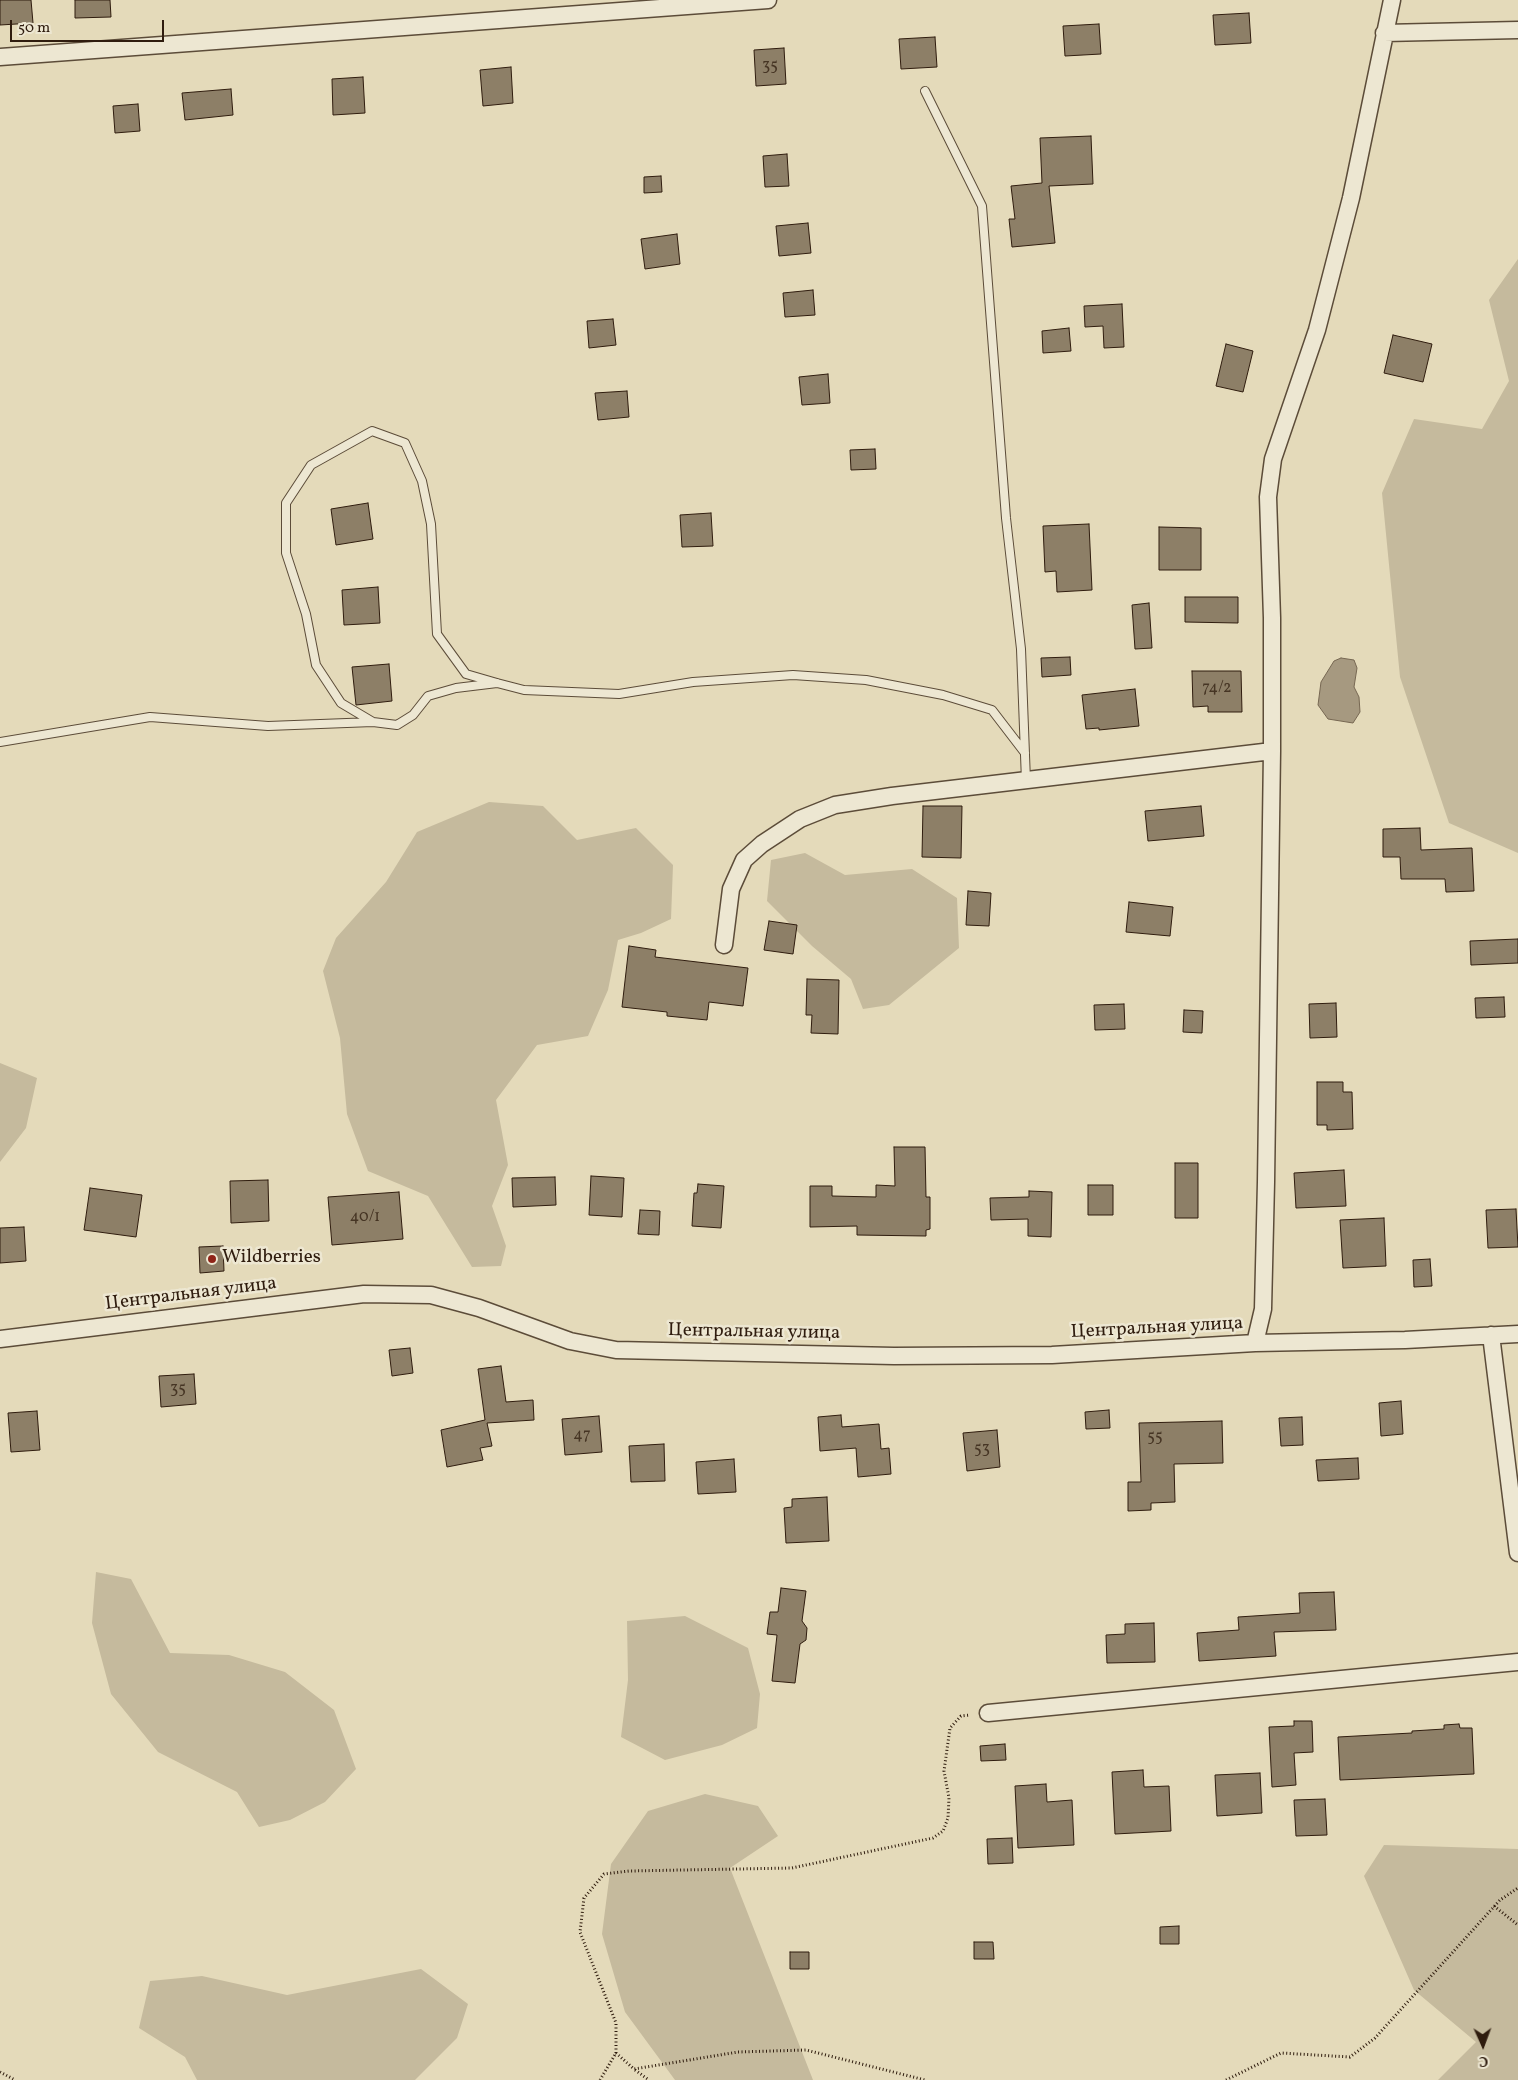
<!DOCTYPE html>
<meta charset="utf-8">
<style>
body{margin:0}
#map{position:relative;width:1518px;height:2080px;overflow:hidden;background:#e4daba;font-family:Vollkorn,serif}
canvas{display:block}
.north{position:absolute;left:1458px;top:2020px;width:50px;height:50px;-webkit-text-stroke:4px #ede7d2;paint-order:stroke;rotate:178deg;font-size:14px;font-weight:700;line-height:20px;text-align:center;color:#2f1c0e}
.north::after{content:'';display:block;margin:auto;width:18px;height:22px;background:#2f1c0e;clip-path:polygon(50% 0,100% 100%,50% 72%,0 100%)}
.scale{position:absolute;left:10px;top:20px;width:154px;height:22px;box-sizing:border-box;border:2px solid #2f1c0e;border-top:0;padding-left:6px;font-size:15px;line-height:18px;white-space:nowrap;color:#2f1c0e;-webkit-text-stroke:4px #ede7d2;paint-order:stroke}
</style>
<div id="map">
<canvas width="1518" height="2080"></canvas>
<div class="north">С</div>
<div class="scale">50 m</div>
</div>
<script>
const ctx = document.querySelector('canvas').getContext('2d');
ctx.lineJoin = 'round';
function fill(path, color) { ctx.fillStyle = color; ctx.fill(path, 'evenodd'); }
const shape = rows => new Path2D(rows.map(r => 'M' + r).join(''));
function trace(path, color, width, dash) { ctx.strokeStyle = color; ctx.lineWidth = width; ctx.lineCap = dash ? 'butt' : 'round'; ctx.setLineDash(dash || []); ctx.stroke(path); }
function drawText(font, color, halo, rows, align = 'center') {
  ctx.font = font + ' Vollkorn,serif'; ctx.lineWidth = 5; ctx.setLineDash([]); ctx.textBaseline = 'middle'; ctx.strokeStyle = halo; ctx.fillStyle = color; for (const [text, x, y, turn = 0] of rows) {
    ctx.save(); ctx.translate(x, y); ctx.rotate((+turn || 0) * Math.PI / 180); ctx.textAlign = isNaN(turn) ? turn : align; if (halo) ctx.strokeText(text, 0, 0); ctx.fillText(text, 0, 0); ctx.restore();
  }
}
fill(shape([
 [1518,259,1518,853,1449,823,1400,677,1382,493,1414,419,1482,429,1509,381,1489,300],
 [489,802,543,806,577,840,636,828,673,865,671,919,641,933,618,940,608,990,588,1036,537,1045,496,1100,508,1165,492,1206,506,1246,501,1266,472,1267,428,1196,368,1171,347,1114,340,1038,323,971,336,938,386,882,417,832],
 [805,853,845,875,912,869,957,898,959,948,889,1005,863,1009,851,979,812,946,767,901,771,860],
 [0,1063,37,1078,26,1128,0,1162],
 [96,1572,131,1579,170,1653,229,1655,285,1672,334,1710,356,1769,325,1802,290,1820,259,1827,237,1792,158,1752,111,1694,92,1623],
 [685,1616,748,1648,760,1694,757,1728,722,1745,665,1760,621,1737,628,1680,627,1621],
 [705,1794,758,1806,778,1836,730,1868,813,2080,675,2080,625,2012,602,1934,611,1864,648,1811],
 [1384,1845,1518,1849,1518,2080,1438,2080,1476,2042,1414,1990,1364,1876],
 [421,1969,468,2004,457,2038,415,2080,197,2080,185,2057,139,2028,150,1981,202,1976,287,1995]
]), '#c5ba9d');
const water = shape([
 [1341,658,1354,660,1357,668,1354,687,1359,697,1360,712,1353,723,1328,719,1318,705,1321,682,1334,661,1341,658]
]);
fill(water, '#a69980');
trace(water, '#766752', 1);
const building = shape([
 [0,0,31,0,33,23,0,25,0,0],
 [75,0,110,0,111,17,75,18,75,0],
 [1249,13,1251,43,1215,45,1213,15,1249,13],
 [1099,24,1101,54,1065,56,1063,26,1099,24],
 [935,37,937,67,901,69,899,39,935,37],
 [784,48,786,84,756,86,754,50,784,48],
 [511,67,513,103,483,106,480,70,511,67],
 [363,77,365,113,333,115,332,79,363,77],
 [231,89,233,115,185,120,182,93,231,89],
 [138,104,140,131,115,133,113,106,138,104],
 [1091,136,1093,184,1049,186,1055,243,1012,247,1009,219,1015,219,1011,186,1042,183,1040,138,1091,136],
 [787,154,789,186,765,187,763,156,787,154],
 [661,176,662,192,644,193,644,177,661,176],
 [808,223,811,253,779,256,776,226,808,223],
 [677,234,680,264,645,269,641,239,677,234],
 [813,290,815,315,785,317,783,293,813,290],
 [1122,304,1124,347,1104,348,1103,326,1085,327,1084,306,1122,304],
 [613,319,616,345,589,348,587,321,613,319],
 [1069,328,1071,351,1043,353,1042,331,1069,328],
 [1393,335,1432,344,1423,382,1384,373,1393,335],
 [1226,344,1253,351,1243,392,1216,386,1226,344],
 [828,374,830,403,802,405,799,377,828,374],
 [627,391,629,417,598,420,595,393,627,391],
 [875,449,876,469,851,470,850,450,875,449],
 [368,503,373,539,336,545,331,509,368,503],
 [711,513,713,546,682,547,680,515,711,513],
 [1089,524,1092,590,1057,592,1056,571,1045,572,1043,526,1089,524],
 [1159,527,1201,528,1201,570,1159,570,1159,527],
 [378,587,380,623,344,625,342,590,378,587],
 [1185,597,1238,597,1238,623,1185,622,1185,597],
 [1149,603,1152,648,1135,649,1132,605,1149,603],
 [1070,657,1071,675,1042,677,1041,658,1070,657],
 [389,664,392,701,356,705,352,667,389,664],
 [1192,671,1241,671,1242,712,1208,712,1208,706,1193,707,1192,671],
 [1135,689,1139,726,1099,730,1099,728,1086,729,1082,695,1135,689],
 [923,806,962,806,961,858,922,857,923,806],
 [1201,806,1204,836,1148,841,1145,811,1201,806],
 [1420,828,1421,850,1472,848,1474,891,1446,892,1445,879,1401,879,1400,857,1383,857,1383,829,1420,828],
 [968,891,991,893,989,926,966,925,968,891],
 [1129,902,1173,907,1170,936,1126,932,1129,902],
 [769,921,797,925,793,954,764,950,769,921],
 [1518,939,1518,963,1471,965,1470,941,1518,939],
 [629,946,656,950,655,957,748,968,743,1006,709,1002,707,1020,667,1016,667,1012,622,1007,629,946],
 [807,979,839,980,838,1034,811,1033,812,1015,806,1015,807,979],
 [1504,997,1505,1017,1476,1018,1475,998,1504,997],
 [1336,1003,1337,1037,1310,1038,1309,1004,1336,1003],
 [1124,1004,1125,1029,1095,1030,1094,1005,1124,1004],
 [1184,1010,1203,1011,1202,1033,1183,1032,1184,1010],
 [1317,1082,1343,1082,1343,1092,1352,1092,1353,1129,1327,1130,1327,1125,1317,1125,1317,1082],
 [894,1147,925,1147,926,1197,930,1197,930,1229,926,1230,926,1236,857,1235,857,1226,810,1227,810,1186,832,1186,832,1196,876,1197,876,1185,895,1186,894,1147],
 [1175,1163,1198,1163,1198,1218,1175,1218,1175,1163],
 [1344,1170,1346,1206,1296,1208,1294,1173,1344,1170],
 [591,1176,624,1178,622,1217,589,1215,591,1176],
 [555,1177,556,1205,513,1207,512,1178,555,1177],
 [268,1180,269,1221,231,1223,230,1181,268,1180],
 [698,1184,724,1186,721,1228,692,1226,694,1193,697,1193,698,1184],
 [1088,1185,1113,1185,1113,1215,1088,1215,1088,1185],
 [90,1188,142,1195,136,1237,84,1230,90,1188],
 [1029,1191,1052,1192,1051,1237,1028,1236,1028,1219,991,1220,990,1198,1029,1197,1029,1191],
 [399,1192,403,1239,332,1245,328,1197,399,1192],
 [1516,1209,1518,1247,1488,1248,1486,1210,1516,1209],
 [640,1210,660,1211,659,1235,638,1234,640,1210],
 [1384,1218,1386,1266,1343,1268,1340,1220,1384,1218],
 [24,1227,26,1261,0,1263,0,1228,24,1227],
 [223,1246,224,1271,200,1273,199,1247,223,1246],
 [1430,1259,1432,1286,1414,1287,1413,1260,1430,1259],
 [410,1348,413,1373,392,1376,389,1350,410,1348],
 [501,1366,506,1402,533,1400,534,1420,487,1423,492,1446,480,1448,483,1460,447,1467,441,1430,485,1420,478,1369,501,1366],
 [194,1374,196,1404,161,1407,159,1376,194,1374],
 [1401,1401,1403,1434,1381,1436,1379,1403,1401,1401],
 [1109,1410,1110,1428,1086,1429,1085,1412,1109,1410],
 [37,1411,40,1450,11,1452,8,1413,37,1411],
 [841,1415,842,1427,879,1424,881,1449,889,1448,891,1474,858,1477,856,1448,820,1451,818,1417,841,1415],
 [599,1416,602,1452,565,1455,562,1419,599,1416],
 [1302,1417,1303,1445,1281,1446,1279,1418,1302,1417],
 [1222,1421,1223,1463,1174,1464,1175,1502,1151,1503,1151,1510,1128,1511,1128,1482,1141,1482,1139,1423,1222,1421],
 [997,1430,1000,1467,967,1471,963,1433,997,1430],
 [664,1444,665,1481,631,1482,629,1446,664,1444],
 [1358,1458,1359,1479,1318,1481,1316,1460,1358,1458],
 [734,1459,736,1492,698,1494,696,1462,734,1459],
 [827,1497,829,1541,786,1543,784,1508,792,1507,792,1499,827,1497],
 [781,1588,806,1591,802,1621,807,1628,806,1640,800,1644,795,1683,772,1681,777,1635,767,1634,770,1612,778,1612,781,1588],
 [1334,1592,1336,1630,1274,1632,1276,1656,1199,1661,1197,1633,1239,1630,1238,1617,1300,1613,1299,1593,1334,1592],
 [1154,1623,1155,1662,1107,1663,1106,1635,1125,1634,1125,1624,1154,1623],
 [1294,1721,1312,1721,1313,1752,1294,1753,1296,1785,1272,1787,1269,1727,1294,1726,1294,1721],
 [1459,1724,1460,1728,1472,1728,1474,1774,1340,1780,1338,1737,1412,1733,1412,1731,1444,1729,1444,1725,1459,1724],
 [1005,1744,1006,1760,981,1761,980,1746,1005,1744],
 [1143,1770,1144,1787,1169,1786,1171,1831,1115,1834,1112,1772,1143,1770],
 [1260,1773,1262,1813,1217,1816,1215,1775,1260,1773],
 [1046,1784,1047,1802,1072,1800,1074,1845,1018,1848,1015,1786,1046,1784],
 [1325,1799,1327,1835,1296,1836,1294,1800,1325,1799],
 [1012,1838,1013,1863,988,1864,987,1839,1012,1838],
 [1179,1926,1179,1944,1160,1944,1160,1927,1179,1926],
 [974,1942,993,1942,994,1959,974,1959,974,1942],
 [790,1952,809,1952,809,1969,790,1969,790,1952]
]);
fill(building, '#8d7f67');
trace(building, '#2f1c0e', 1);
const service = shape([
 [925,91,982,206,1006,518,1021,649,1026,781],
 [497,683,456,688,428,696,413,715,397,725,373,722,341,703,316,665,306,614,286,553,286,503,311,465,372,431,405,443,422,481,431,524,437,634,466,674,497,683,524,690,619,694,693,682,793,675,866,680,943,695,992,710,1025,753],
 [0,742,150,717,268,726,373,722]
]);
const minor = shape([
 [1384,33,1518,30],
 [0,57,768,0],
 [724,945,731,889,744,860,762,844,800,819,835,805,892,796,1272,751],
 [1491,1335,1518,1553],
 [0,1339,364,1294,431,1295,479,1308,570,1341,616,1350,894,1356,1052,1355,1255,1343,1405,1340,1518,1334],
 [1255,1343,1263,1309,1266,1182,1272,751,1272,618,1268,497,1273,459,1317,330,1351,198,1392,0],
 [988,1713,1518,1662]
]);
trace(service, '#5c4c39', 10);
trace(minor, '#5c4c39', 19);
trace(shape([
 [1494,1906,1518,1925],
 [616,2053,634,2069,738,2052,806,2050,925,2080],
 [635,2070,649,2080],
 [0,2072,15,2080],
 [600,2080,616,2053,616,2023,580,1932,584,1898,604,1874,629,1871,792,1868,933,1838,943,1831,948,1818,949,1798,944,1771,950,1728,961,1716,970,1715],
 [1226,2080,1281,2053,1350,2057,1375,2038,1500,1900,1518,1888]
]), '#2f1c0e', 3, [1, 2.5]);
trace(service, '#ede7d2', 8);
trace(minor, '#ede7d2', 16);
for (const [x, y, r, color] of [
 [212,1259,5,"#8f2418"]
]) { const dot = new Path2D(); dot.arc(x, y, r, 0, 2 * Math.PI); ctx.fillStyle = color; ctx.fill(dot); trace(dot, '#ede7d2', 2); }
drawText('16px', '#463524', null, [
 ["35",770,67],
 ["74/2",1217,689],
 ["40/1",365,1218],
 ["35",178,1390],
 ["47",582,1436],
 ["55",1155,1438],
 ["53",982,1450]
]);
drawText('19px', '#2f1c0e', '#ede7d2', [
 ["Wildberries",222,1259]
], 'left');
drawText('19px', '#2f1c0e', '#ede7d2', [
 ["Центральная улица",191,1295,-7],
 ["Центральная улица",1157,1329,-3],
 ["Центральная улица",754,1333,1]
]);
</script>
